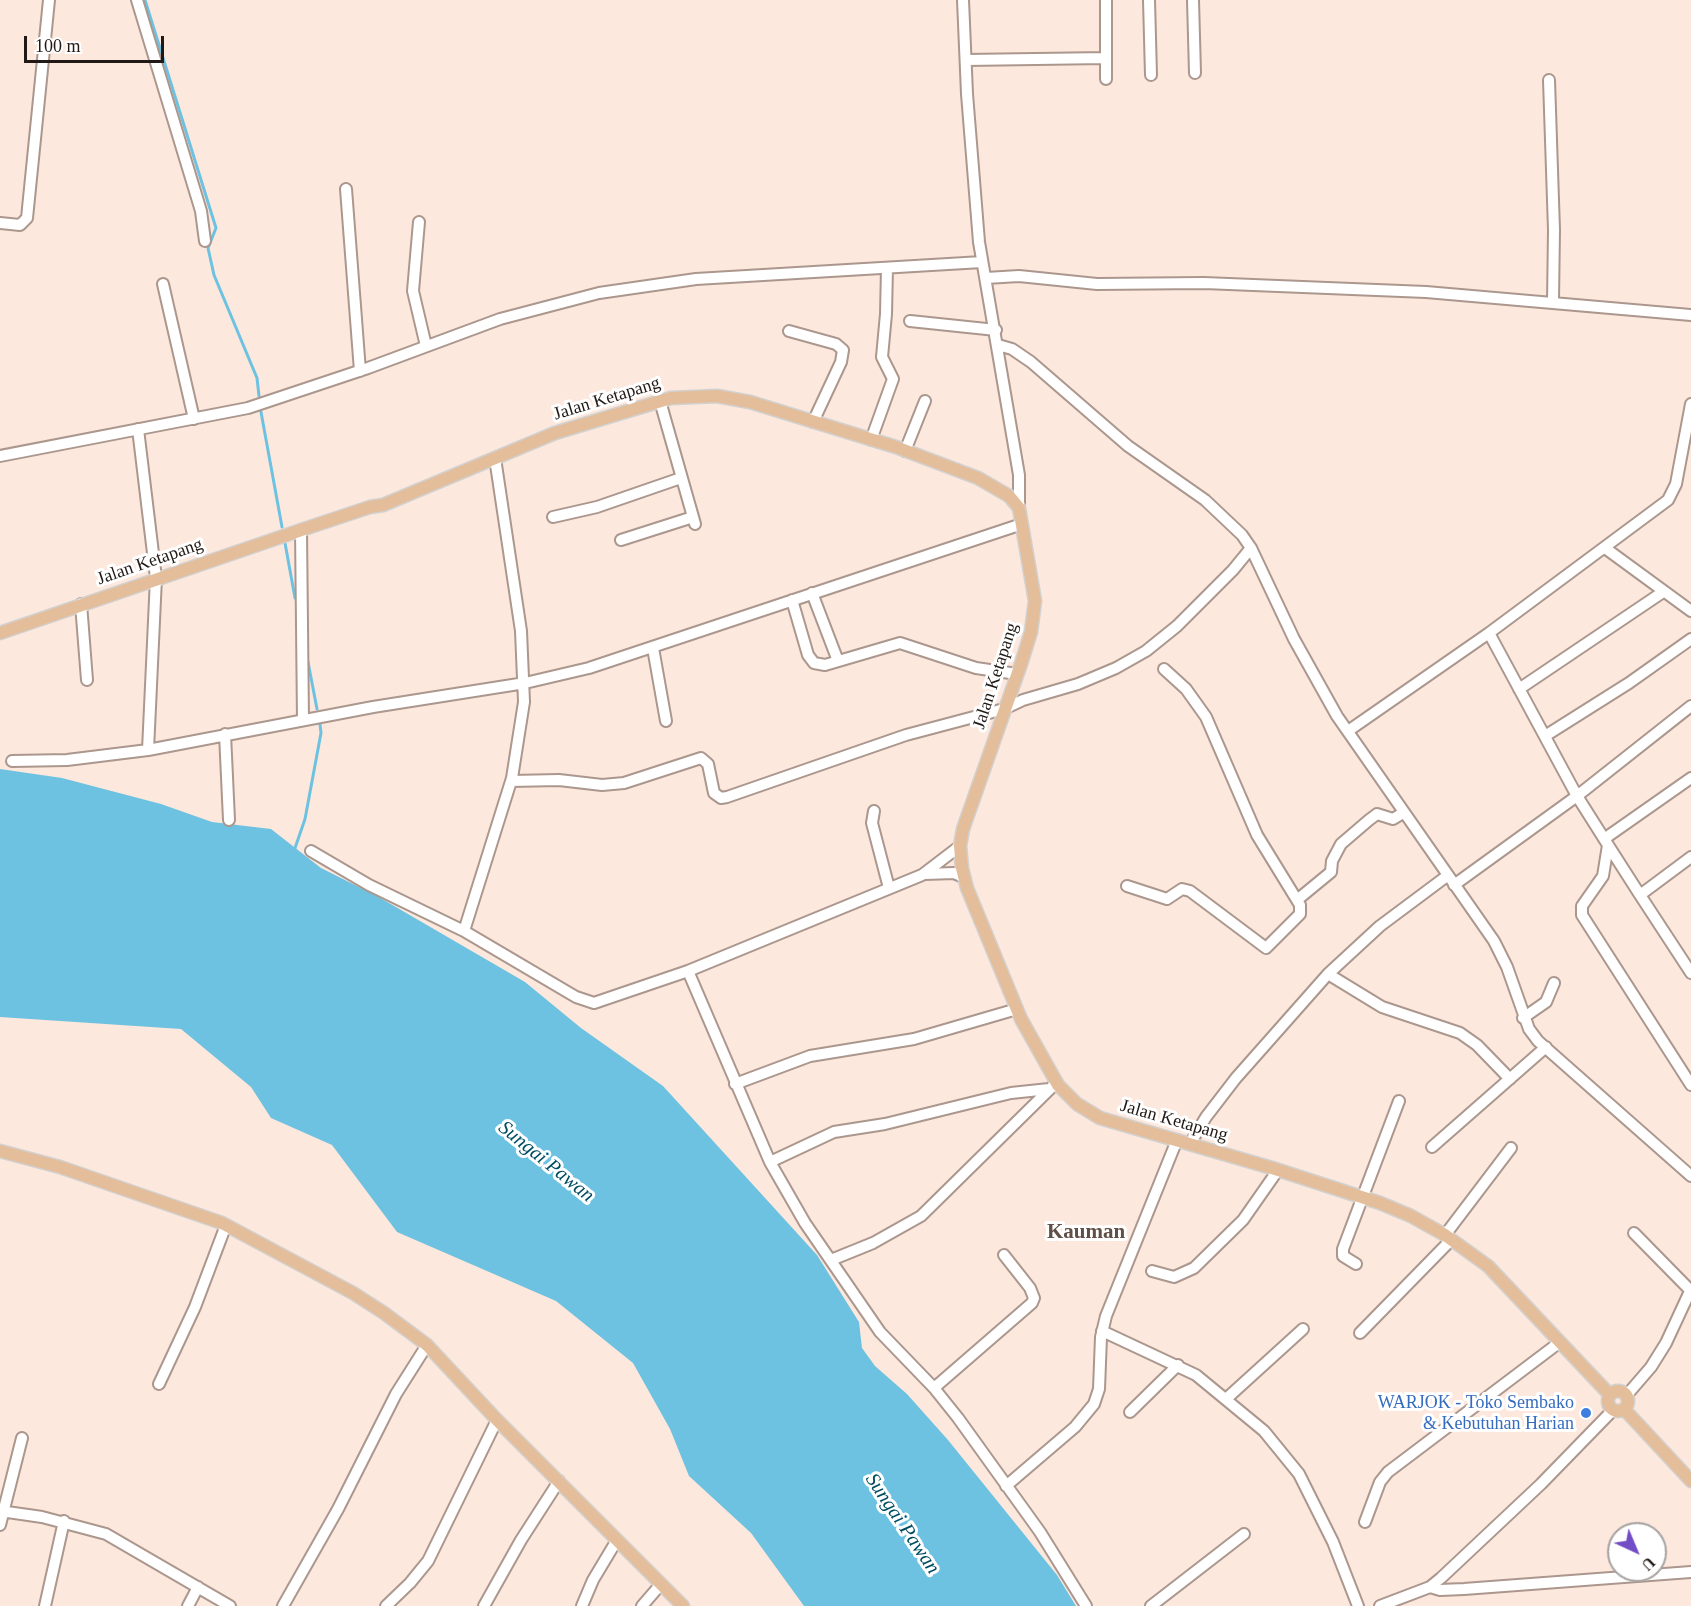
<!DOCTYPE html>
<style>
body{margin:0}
#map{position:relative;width:1691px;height:1606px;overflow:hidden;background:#fde8dd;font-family:"Times New Roman",serif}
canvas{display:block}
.north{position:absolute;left:1607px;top:1522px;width:60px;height:60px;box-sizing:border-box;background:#fff;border:2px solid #a6a3a1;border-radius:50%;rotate:136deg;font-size:16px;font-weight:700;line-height:24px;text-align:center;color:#201915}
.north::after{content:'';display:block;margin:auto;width:21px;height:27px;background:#734dc5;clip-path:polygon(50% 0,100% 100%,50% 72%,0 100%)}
.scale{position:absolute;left:24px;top:36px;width:140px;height:27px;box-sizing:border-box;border:3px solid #201915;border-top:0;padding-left:8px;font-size:18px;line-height:21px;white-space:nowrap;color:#201915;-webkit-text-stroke:4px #fff;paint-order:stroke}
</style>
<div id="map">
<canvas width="1691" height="1606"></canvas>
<div class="north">U</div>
<div class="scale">100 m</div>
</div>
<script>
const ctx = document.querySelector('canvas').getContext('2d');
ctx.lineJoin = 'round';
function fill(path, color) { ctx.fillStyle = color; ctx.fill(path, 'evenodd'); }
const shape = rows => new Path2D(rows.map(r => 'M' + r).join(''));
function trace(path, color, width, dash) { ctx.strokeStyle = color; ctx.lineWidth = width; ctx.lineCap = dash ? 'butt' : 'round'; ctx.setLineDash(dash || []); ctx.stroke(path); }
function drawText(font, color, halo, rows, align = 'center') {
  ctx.font = font + ' "Times New Roman",serif'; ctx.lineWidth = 6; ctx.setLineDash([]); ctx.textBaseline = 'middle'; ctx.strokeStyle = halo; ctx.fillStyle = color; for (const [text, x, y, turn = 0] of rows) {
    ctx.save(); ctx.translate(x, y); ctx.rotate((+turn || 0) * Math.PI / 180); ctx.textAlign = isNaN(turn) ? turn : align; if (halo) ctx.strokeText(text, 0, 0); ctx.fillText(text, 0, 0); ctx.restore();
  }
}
fill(shape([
 [0,769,62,778,161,804,212,822,271,829,321,868,377,896,525,982,581,1028,663,1086,817,1255,859,1322,862,1348,875,1366,907,1394,948,1440,1057,1575,1076,1606,804,1606,751,1533,689,1476,670,1429,633,1363,556,1301,397,1232,332,1145,271,1118,251,1087,181,1029,0,1017]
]), '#6ec2e1');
trace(shape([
 [145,0,216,228,208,248,214,275,257,378,259,396],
 [261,412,282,527],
 [285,543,295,598],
 [308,662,317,709],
 [294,851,305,819,321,733,320,724]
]), '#6ec2e1', 3);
const minor = shape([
 [137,0,201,211,205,241],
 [963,0,967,94,979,242,1019,475,1019,508],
 [1106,0,1106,79],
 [1149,0,1151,75],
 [1193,0,1195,73],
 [966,60,1106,58],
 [1549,80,1554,230,1553,301],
 [346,189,360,371],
 [419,222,413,291,426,346],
 [0,223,20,225,27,218,49,0],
 [986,278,1019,276,1097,284,1204,283,1426,292,1691,315],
 [163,284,194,419],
 [910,321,996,330],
 [789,331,836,344,843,350,841,362,813,422],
 [998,345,1012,349,1031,362,1128,446,1205,500,1242,535,1251,548,1294,639,1337,716,1494,941,1507,967,1529,1029,1538,1041,1691,1176],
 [660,401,695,524],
 [138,429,156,578,148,750,373,707,525,683,589,668,1022,524],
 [871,440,893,379,882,357,886,314,887,268],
 [905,451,925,401],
 [0,456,248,408,368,368,500,319,599,293,696,279,982,262],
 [553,517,597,507,681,478],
 [301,530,303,720],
 [621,540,693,517],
 [1605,548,1691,611],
 [812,593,838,661],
 [792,600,808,655,814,663,825,665,900,643,976,668,1017,674],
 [81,604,87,680],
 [1489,633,1577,796,1608,845,1603,876,1582,906,1582,915,1691,1085],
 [653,648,666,721],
 [1519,689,1663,592],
 [1348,731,1489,633,1668,500,1676,484,1691,404],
 [225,734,229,820],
 [1545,736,1629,683,1691,639],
 [12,761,67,760,148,750],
 [511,781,559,780,602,785,624,783,701,758,708,764,714,793,721,798,727,797,906,735,1004,709,1023,700,1078,684,1116,668,1146,651,1177,626,1233,570,1251,548],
 [874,811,872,823,889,888],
 [1604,839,1691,778],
 [1608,845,1640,895],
 [311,851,369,885,464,931,576,997,594,1003,688,971,922,875,960,846],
 [1691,857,1640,895,1691,973],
 [925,874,954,873,963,877],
 [1454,885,1577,796,1691,706],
 [1127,886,1167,899,1182,889,1190,891,1266,948,1300,914,1300,905,1257,835,1206,717,1186,689,1164,669],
 [1297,900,1331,872,1332,861,1341,844,1369,820,1377,814,1393,819,1403,813],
 [464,931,512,778,524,702,521,631,495,458],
 [688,971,770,1162,805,1223,880,1332,934,1388,958,1418,1040,1532,1086,1606],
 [1328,974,1382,1007,1460,1033,1477,1045,1510,1079],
 [1523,1018,1546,1002,1554,983],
 [735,1084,810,1056,914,1039,1017,1009],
 [1190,1144,1206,1117,1236,1078,1328,974,1380,926,1447,876],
 [1432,1147,1546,1047],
 [770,1162,834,1132,885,1124,1011,1093,1049,1089],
 [1634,1233,1690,1290],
 [1445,1235,1511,1148],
 [831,1260,873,1243,921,1216,1052,1087],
 [1356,1264,1343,1256,1343,1249,1399,1101],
 [1152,1271,1174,1277,1194,1268,1243,1220,1278,1170],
 [1102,1331,1196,1375,1264,1431,1299,1474,1333,1542,1358,1606],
 [1360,1333,1451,1240],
 [159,1384,195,1307,226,1225],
 [934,1388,1032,1303,1034,1298,1030,1288,1004,1255],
 [1626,1396,1651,1367,1666,1343,1691,1289],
 [1226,1399,1303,1329],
 [1130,1412,1178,1365],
 [1006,1486,1075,1427,1094,1404,1099,1389,1101,1337,1106,1316,1177,1140],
 [0,1511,42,1517,106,1534,230,1606],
 [1365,1522,1380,1482,1388,1472,1560,1342],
 [0,1525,22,1438],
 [1430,1587,1440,1590,1464,1589,1691,1572],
 [45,1606,64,1521],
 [188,1606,198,1587],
 [283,1606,338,1509,396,1394,427,1345],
 [386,1606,410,1583,428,1561,497,1420],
 [484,1606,521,1540,559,1481],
 [582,1606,593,1580,617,1540],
 [642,1606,661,1584],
 [1151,1606,1244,1534],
 [1380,1606,1430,1587,1441,1578,1541,1484,1613,1410]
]);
const major = shape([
 [0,633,310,527,370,507,383,505,555,433,671,398,717,396,750,402,896,447,978,478,1009,496,1019,508,1035,601,1031,632,1021,664,963,829,960,846,962,868,967,888,1021,1019,1058,1085,1077,1104,1100,1118,1272,1168,1380,1203,1411,1216,1445,1235,1488,1266,1610,1395],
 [0,1151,60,1167,222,1223,353,1293,384,1313,427,1345,497,1420,683,1606],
 '1608 1401a10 10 0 1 1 20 0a10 10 0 1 1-20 0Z',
 [1624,1409,1691,1481]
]);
trace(minor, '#ab978d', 14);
trace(major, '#d2d1d0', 15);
trace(minor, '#fff', 10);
trace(major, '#e4bd9a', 12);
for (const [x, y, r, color] of [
 [1586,1413,6,"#3f7fe0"]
]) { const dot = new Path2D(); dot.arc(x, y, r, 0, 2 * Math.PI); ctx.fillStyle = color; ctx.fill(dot); trace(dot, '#fff', 2); }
drawText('18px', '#201915', '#fff', [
 ["Jalan Ketapang",607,399,-17],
 ["Jalan Ketapang",150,562,-19],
 ["Jalan Ketapang",996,676,-72],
 ["Jalan Ketapang",1174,1121,16]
]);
drawText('18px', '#366cbe', '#fff', [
 ["WARJOK - Toko Sembako",1574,1403],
 ["& Kebutuhan Harian",1574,1424]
], 'right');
drawText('italic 20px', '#004d62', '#fff', [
 ["Sungai Pawan",546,1162,39],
 ["Sungai Pawan",902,1524,56]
]);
drawText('bold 21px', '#604f46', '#fff', [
 ["Kauman",1086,1233]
]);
</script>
